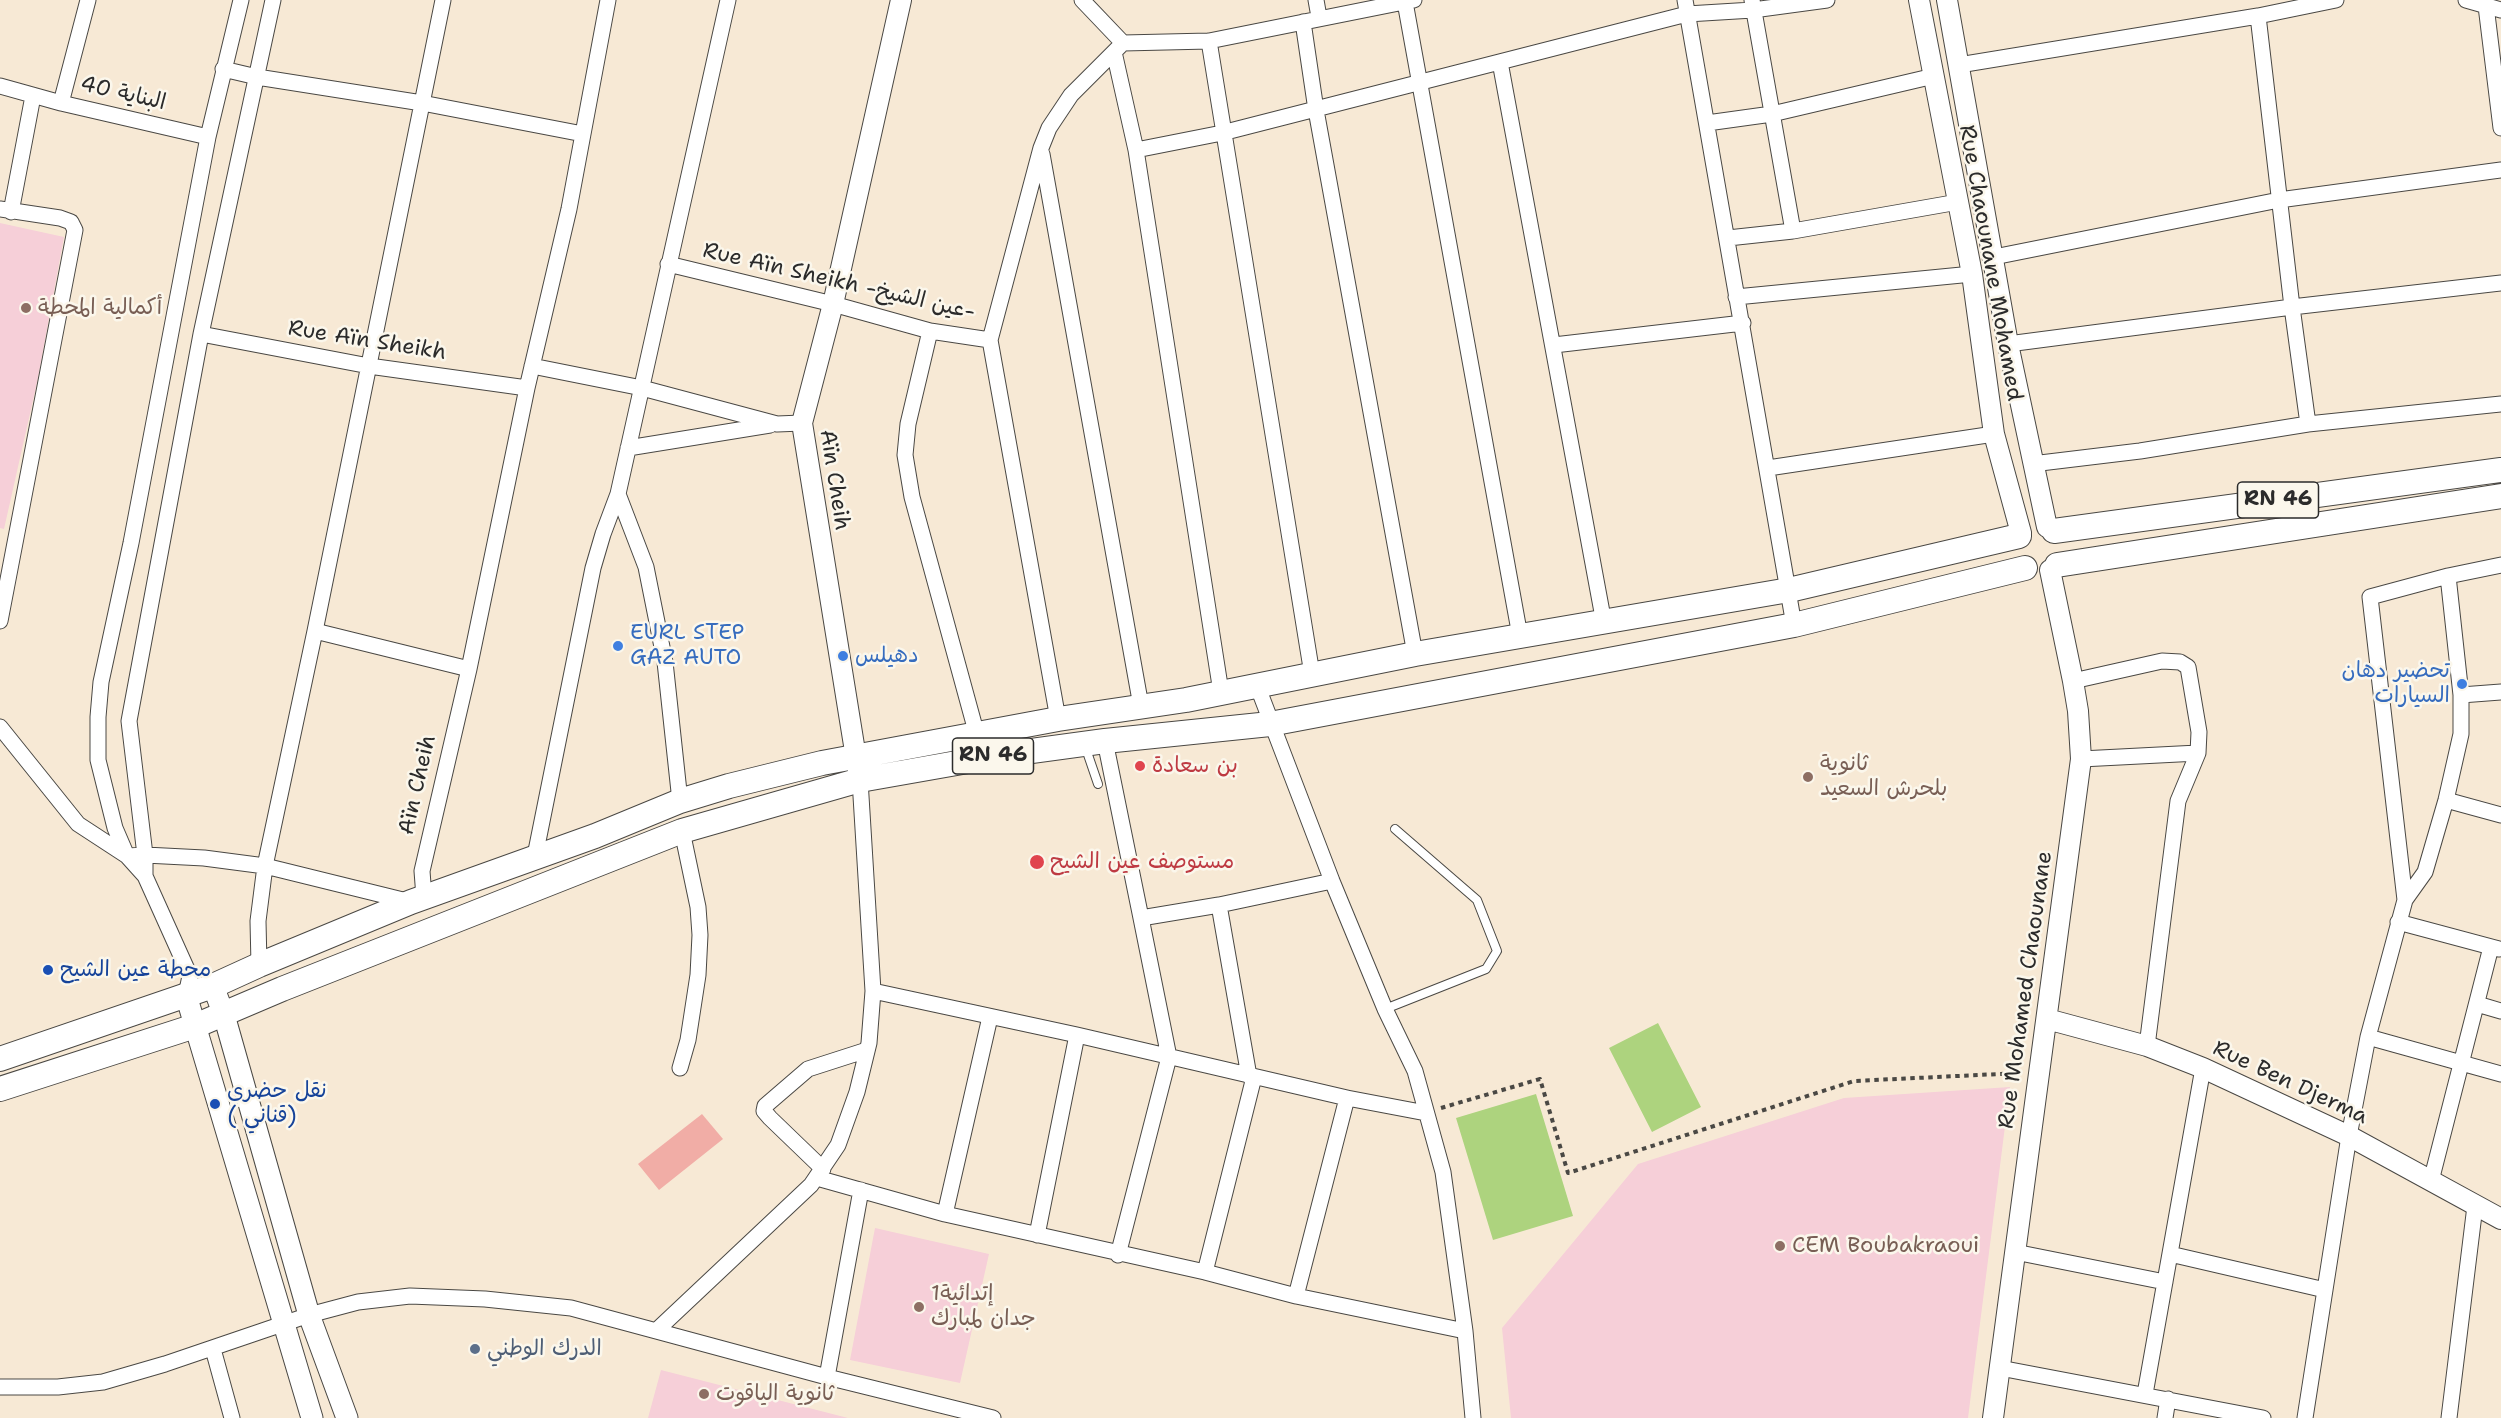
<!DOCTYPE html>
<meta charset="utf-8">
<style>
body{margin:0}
canvas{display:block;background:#f7e9d5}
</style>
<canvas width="2501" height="1418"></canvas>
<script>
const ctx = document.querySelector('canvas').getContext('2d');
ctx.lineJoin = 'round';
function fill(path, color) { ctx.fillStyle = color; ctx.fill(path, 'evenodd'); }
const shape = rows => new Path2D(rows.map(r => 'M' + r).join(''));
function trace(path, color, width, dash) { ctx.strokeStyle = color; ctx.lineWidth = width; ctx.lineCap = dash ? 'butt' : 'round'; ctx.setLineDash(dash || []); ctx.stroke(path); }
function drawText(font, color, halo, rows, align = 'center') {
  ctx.font = font + ' "Shantell Sans","Playpen Sans Arabic",sans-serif'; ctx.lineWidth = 5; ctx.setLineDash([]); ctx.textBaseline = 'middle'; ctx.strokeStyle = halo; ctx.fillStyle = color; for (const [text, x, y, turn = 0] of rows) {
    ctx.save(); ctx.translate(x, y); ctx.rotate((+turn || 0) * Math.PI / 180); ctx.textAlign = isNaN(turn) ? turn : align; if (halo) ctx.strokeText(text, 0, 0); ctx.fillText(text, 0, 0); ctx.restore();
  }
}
fill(shape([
 [0,223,64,237,38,378,4,529,0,528],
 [2010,1087,1968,1418,1511,1418,1502,1328,1638,1164,1844,1098],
 [875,1228,989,1254,960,1383,850,1360],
 [661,1370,848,1418,648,1418]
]), '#f6cfd8');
fill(shape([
 [1658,1023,1701,1107,1652,1132,1609,1048],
 [1536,1094,1573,1216,1493,1240,1456,1118]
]), '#add37e');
fill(shape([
 [702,1114,723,1139,659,1190,638,1164]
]), '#f1ada6');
const service = shape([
 [1085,746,1098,784],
 [1385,1009,1486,969,1497,951,1477,900,1395,829]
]);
const minor = shape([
 [1082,0,1123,43,1209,41,1414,0],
 [1316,0,1319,17],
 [1685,0,1794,625],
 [1752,0,1793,231],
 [2466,0,2501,10],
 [1405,2,1520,636],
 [2486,6,2501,128],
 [2258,16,2292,307,2308,424],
 [1303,22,1316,110,1415,654],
 [1209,41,1312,674],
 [1114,52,1136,150,1221,692],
 [1500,62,1604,623],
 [1959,65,2258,16,2336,0],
 [223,69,257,77,422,103,583,134],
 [0,86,61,103,208,137],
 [61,103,88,0],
 [1707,123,1772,114,1934,76],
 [1136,150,1222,133,1687,14,1753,10,1827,0],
 [1042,154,1141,706],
 [0,209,60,218,71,222,75,230,0,621],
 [11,212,33,96],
 [1728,238,1793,231,1958,202],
 [1994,257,2279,200,2501,170],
 [668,264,833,304,930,331,990,340],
 [1736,297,1972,274],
 [930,331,908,424,905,455,912,497,977,735],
 [201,334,369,366,527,388],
 [2008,344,2292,307,2501,283],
 [1554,345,1743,323],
 [532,366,642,388,777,424,802,423],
 [628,448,770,425],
 [2032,464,2140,451,2308,424,2501,404],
 [1768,468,1994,434],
 [618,494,646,567,665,662,680,801],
 [315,631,469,669],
 [2073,681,2162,661,2180,662,2188,667,2199,732,2198,753,2178,801,2147,1046],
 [1257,685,1332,881,1385,1009,1415,1071,1443,1172,1465,1331,1473,1418],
 [2461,695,2501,692],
 [1058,719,990,340,1041,148,1049,128,1071,95,1123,43],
 [0,727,78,824,127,856,145,855,204,858,265,866,411,902],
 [1105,741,1141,918,1219,905,1332,881],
 [2081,759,2198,753],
 [2446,800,2501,815],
 [535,856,593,568,603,534,618,494,728,0],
 [145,876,145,855,129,721,201,334,273,0],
 [424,897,422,871,469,669,527,388,569,209,608,0],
 [2405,900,2425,872,2446,800,2461,734,2461,695,2448,576],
 [1219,905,1249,1076],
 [2398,922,2499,949],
 [259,965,258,921,265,866,315,631,443,0],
 [873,991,1077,1035,1347,1098,1426,1113],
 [186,995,190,976,145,876,127,856,115,828,98,760,98,717,101,682,131,543,208,137,241,0],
 [2477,1004,2501,1011],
 [2368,1037,2501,1074],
 [680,1068,688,1040,698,975,700,935,698,907,682,831],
 [823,1169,770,1118,764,1111,765,1106,808,1069,867,1050],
 [817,1178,945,1214,1205,1272,1296,1296,1465,1331],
 [2431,1181,2491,947],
 [945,1214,990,1017],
 [1037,1235,1077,1035],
 [2015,1252,2165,1282],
 [2170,1254,2325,1290],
 [1118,1255,1169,1057,1141,918],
 [1205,1272,1254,1077],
 [1296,1296,1347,1098],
 [657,1330,811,1185,838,1145,857,1092,869,1043,873,991,860,780],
 [213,1349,232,1418],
 [2000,1368,2263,1418],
 [827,1377,861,1190],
 [0,1387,58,1387,103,1382,165,1364,309,1315,358,1302,410,1296,485,1299,571,1308,827,1377,993,1418],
 [2145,1394,2203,1068],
 [2165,1418,2168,1399],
 [2305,1418,2349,1136,2368,1037,2405,900,2370,597,2448,576,2501,565],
 [2449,1418,2475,1206]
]);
const tertiary = shape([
 [1919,0,1972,274,1994,434,2021,533],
 [1947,0,2008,344,2047,527],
 [858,770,802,423,833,304,901,0],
 [2047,1019,2147,1046,2203,1068,2349,1136,2501,1219],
 [1993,1418,2081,759,2078,711,2073,681,2050,570]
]);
const secondary = shape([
 [213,986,224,1015,309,1315,347,1418],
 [186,995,312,1418]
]);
const primary = shape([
 [2054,531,2501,470],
 [2057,565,2501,496],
 [0,1059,213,986,259,965,411,902,595,836,680,801,729,786,822,763,1058,719,1186,700,1415,654,1789,590,2019,536],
 [0,1089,195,1026,282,989,682,831,860,780,1002,755,1105,741,1270,724,1794,625,2025,568]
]);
trace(service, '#4a4844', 10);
trace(minor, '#4a4844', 17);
trace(tertiary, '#4a4844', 22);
trace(secondary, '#4a4844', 23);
trace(primary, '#4a4844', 26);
trace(shape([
 [1441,1108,1540,1079,1568,1173,1854,1081,2020,1073]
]), '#4a4844', 4, [4.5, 4.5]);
trace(service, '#fff', 8);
trace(minor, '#fff', 15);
trace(tertiary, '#fff', 20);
trace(secondary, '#fff', 21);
trace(primary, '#fff', 24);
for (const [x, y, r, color] of [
 [26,308,6,"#8d6e63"],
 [618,646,6,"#3f7fe0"],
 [843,656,6,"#3f7fe0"],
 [2462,684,6,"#3f7fe0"],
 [1140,766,6,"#e0444e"],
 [1808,777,6,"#8d6e63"],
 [1037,862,8,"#e0444e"],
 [48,970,6,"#1a4fb4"],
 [215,1104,6,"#1a4fb4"],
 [1780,1246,6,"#8d6e63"],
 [919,1307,6,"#8d6e63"],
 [475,1349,6,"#5c6f8a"],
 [704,1394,6,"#8d6e63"]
]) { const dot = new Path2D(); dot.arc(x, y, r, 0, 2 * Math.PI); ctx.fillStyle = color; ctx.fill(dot); trace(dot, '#fbf7ec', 2); }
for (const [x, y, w] of [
 [2278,500,81],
 [993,756,81]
]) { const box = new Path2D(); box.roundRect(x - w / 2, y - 18, w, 36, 4.5); ctx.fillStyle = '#fbf7ec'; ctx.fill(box); trace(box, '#2b2b2b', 1.5); }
drawText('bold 21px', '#2b2b2b', null, [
 ["RN 46",2278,500],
 ["RN 46",993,756]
]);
drawText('22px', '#2b2b2b', '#fbf7ec', [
 ["البناية 40",123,94,13],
 ["Rue Chaounane Mohamed",1990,263,80],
 ["Rue Aïn Sheikh -عين الشيخ-",839,282,13],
 ["Rue Aïn Sheikh",367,341,9],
 ["Aïn Cheih",834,480,81],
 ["Aïn Cheih",418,785,-77],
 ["Rue Mohamed Chaounane",2026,990,-82],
 ["Rue Ben Djerma",2290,1083,25]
]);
drawText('22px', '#785e54', '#fbf7ec', [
 ["أكمالية المحطة",38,308],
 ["ثانوية",1820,764],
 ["بلحرش السعيد",1820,789],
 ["CEM Boubakraoui",1792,1246],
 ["1إتدائية",931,1294],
 ["جدان لمبارك",931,1319],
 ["ثانوية الياقوت",716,1394]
], 'left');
drawText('22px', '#366cbe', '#fbf7ec', [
 ["EURL STEP",630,633],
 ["GAZ AUTO",630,658],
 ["دهيلس",855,656],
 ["تحضير دهان",2450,671,"right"],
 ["السيارات",2450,696,"right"]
], 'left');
drawText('22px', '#be3a42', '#fbf7ec', [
 ["بن سعادة",1152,766],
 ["مستوصف عين الشيح",1050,862]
], 'left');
drawText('22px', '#164399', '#fbf7ec', [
 ["محطة عين الشيح",60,970],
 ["نقل حضري",227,1091],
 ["( قناني)",227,1116]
], 'left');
drawText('22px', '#4e5e75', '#fbf7ec', [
 ["الدرك الوطني",487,1349]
], 'left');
</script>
